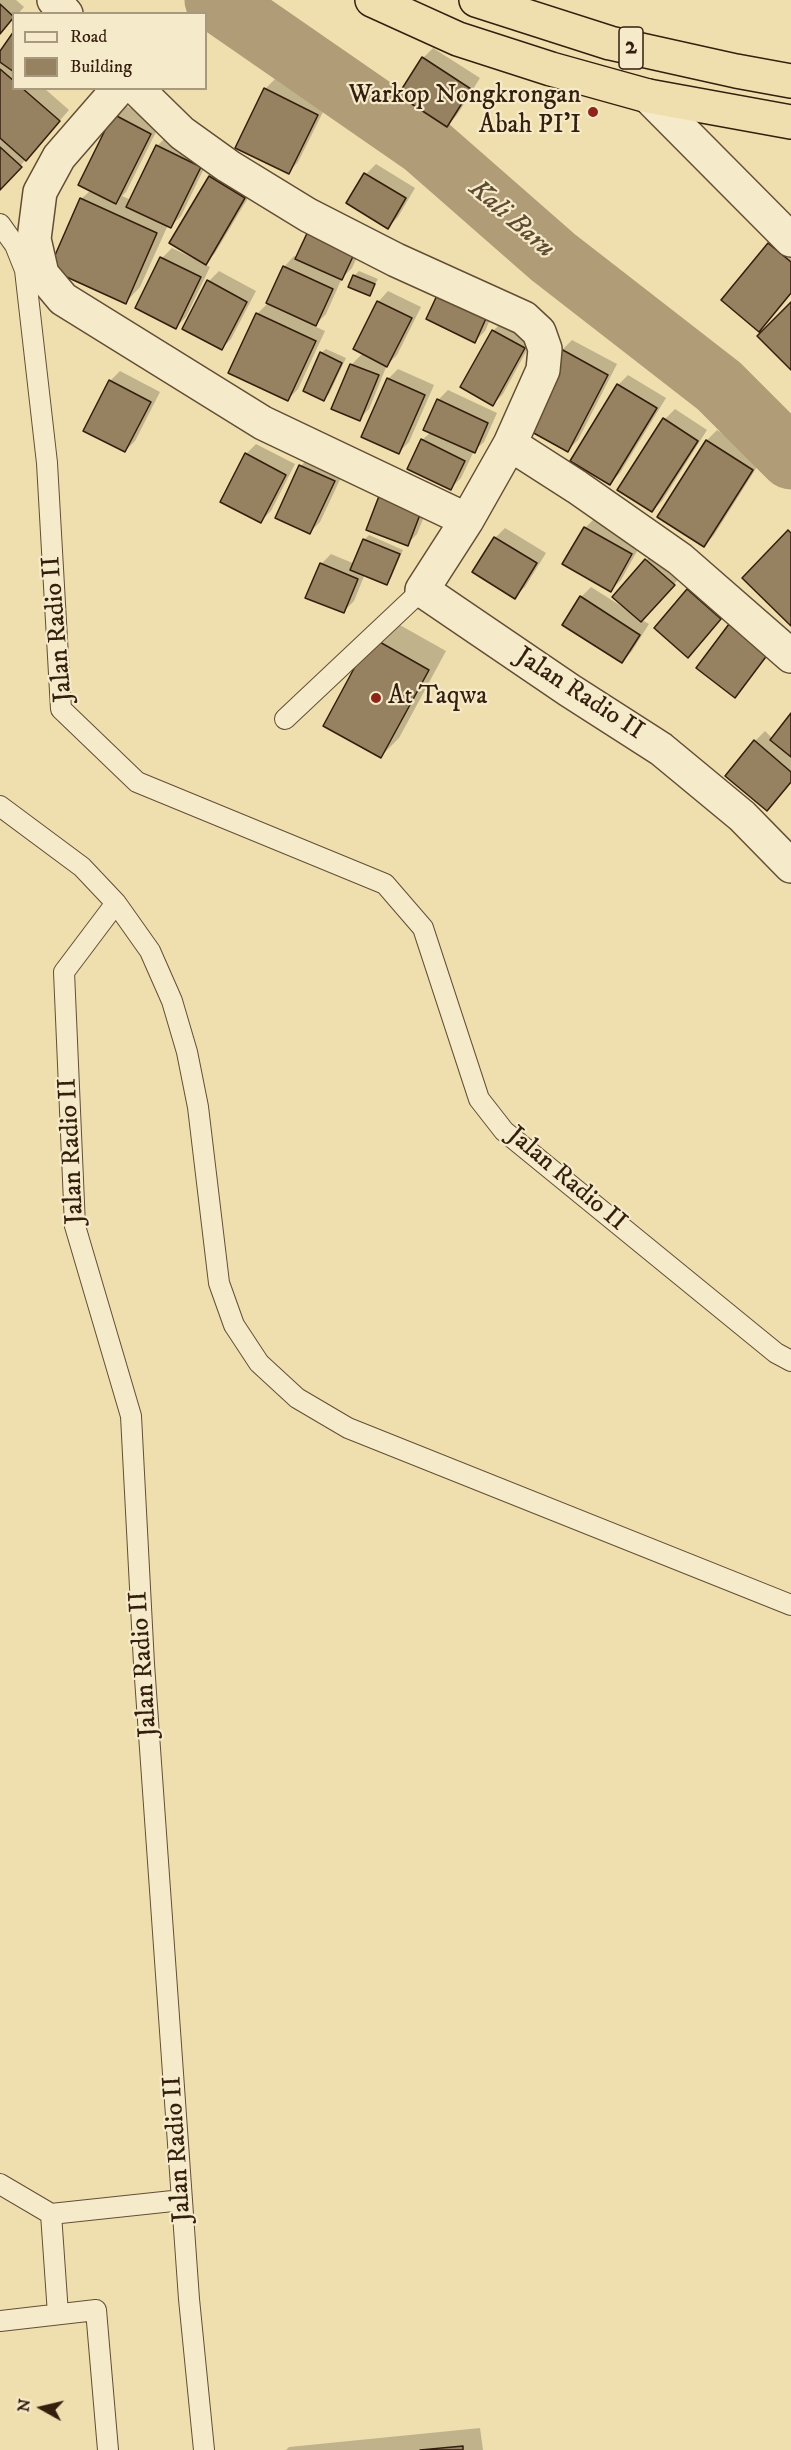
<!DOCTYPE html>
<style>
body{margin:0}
#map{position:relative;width:791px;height:2450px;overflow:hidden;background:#f0dfae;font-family:"IM FELL DW Pica",serif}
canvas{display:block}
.legend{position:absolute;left:12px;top:12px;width:195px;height:78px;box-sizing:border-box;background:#f5eaca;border:2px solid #a8987e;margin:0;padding:8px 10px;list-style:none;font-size:18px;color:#341e0d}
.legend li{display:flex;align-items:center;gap:12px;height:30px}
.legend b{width:30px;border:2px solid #a8987e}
.north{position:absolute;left:12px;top:2378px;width:60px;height:60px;-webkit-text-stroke:4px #f5eaca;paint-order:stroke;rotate:278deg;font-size:16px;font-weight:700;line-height:24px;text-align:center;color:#341e0d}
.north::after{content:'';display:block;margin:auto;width:21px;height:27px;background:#341e0d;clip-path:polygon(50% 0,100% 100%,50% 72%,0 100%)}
</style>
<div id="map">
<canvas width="791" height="2450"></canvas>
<ul class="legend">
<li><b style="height:8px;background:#f5eaca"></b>Road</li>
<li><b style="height:16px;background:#968261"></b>Building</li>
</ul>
<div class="north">N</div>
</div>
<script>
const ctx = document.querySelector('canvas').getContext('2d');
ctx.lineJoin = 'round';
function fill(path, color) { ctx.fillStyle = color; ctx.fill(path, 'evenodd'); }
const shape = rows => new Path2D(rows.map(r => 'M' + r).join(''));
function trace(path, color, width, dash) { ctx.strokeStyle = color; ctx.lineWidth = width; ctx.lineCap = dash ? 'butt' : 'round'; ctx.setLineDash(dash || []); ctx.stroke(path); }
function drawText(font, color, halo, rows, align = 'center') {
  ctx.font = font + ' "IM FELL DW Pica",serif'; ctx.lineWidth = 4.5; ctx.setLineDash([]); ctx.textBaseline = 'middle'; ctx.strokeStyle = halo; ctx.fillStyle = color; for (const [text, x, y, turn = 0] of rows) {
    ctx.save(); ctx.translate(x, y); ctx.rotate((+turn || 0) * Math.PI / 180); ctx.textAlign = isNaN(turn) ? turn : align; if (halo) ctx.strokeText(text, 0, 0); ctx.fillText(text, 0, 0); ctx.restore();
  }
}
fill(shape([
 [0,0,16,0,24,7,18,14,14,14,14,18,0,33],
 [14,34,14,88,44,88,69,110,0,189,0,53],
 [433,48,480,78,457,115,447,125,423,58],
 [275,79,327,104,298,162,288,173,265,89],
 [125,105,160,124,126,192,122,196,131,200,157,146,167,136,210,156,181,216,171,226,168,225,140,287,126,302,81,199,91,190,115,115],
 [376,164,415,188,398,217,388,227,366,174],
 [220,167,254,188,215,253,204,264,210,267,186,317,176,327,137,308,162,258,172,248,193,258,210,177],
 [779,234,791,244,791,293,769,320,723,300],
 [365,240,352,268,342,278,326,314,314,326,325,331,298,389,288,399,257,314,269,302,284,267,294,256,298,258],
 [219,271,256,291,231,339,221,349,209,281],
 [359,271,378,279,369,294,354,276],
 [450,282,497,304,485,331,475,341],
 [388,291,421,307,397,355,387,365,369,409,359,419,351,365,363,353,355,348,378,302],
 [503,321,534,337,503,394,493,404,462,386,493,331],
 [572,340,617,364,578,440,568,450,562,350],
 [326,349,346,358,329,394,324,399,321,353],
 [398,369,434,385,409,442,399,452,388,379],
 [120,371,160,392,135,441,125,451,110,381],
 [628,375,666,398,620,473,610,483,572,460,618,385],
 [448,390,497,413,484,442,474,451,461,478,451,488,422,440,431,432,438,400],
 [675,409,707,430,662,501,652,511,620,490,665,419],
 [717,430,762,459,714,535,704,546,707,440],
 [256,444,295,464,271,511,261,521,246,454],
 [311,455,344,471,320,522,310,532,277,517,301,466],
 [380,497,430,502,417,534,407,544],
 [595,518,641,544,621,580,611,590,585,528],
 [505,528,546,553,525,587,514,597,474,572,495,538],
 [369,535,403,550,391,578,387,583,365,574,354,601,344,611,321,564,331,554,355,564,364,540],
 [656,550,683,574,642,620,649,624,632,651,622,661,581,597,591,587,626,609,627,608,614,596],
 [699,580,730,608,698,646,656,628],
 [740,615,777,644,735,696,730,625],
 [391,620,446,651,399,738,381,756,373,638],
 [791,716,791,781,755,741,765,731,773,739],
 [480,2428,483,2450,286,2450,289,2447]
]), '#0003');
trace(shape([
 [216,0,424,144,553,257,719,386,791,458]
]), '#b09d77', 63);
const building = shape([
 [0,4,14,17,0,34,0,4],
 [14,31,14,72,0,62,0,51,14,31],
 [422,57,471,89,447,127,398,95,422,57],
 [0,69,14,81,14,88,22,88,60,121,26,161,0,138,0,69],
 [264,88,318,115,289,174,235,148,264,88],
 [113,114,151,134,116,204,78,185,113,114],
 [156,145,201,167,171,228,126,207,156,145],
 [0,147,22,167,0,190,0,147],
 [364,173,406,198,388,229,346,203,364,173],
 [209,176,245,198,206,265,169,243,209,176],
 [80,198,157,233,126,304,49,269,80,198],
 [309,229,356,250,342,280,295,259,309,229],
 [768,243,791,262,791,293,759,332,721,300,768,243],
 [160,257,201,277,176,329,135,308,160,257],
 [283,266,333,289,316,326,266,303,283,266],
 [353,275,375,284,370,296,348,287,353,275],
 [207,280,247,302,222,350,182,329,207,280],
 [439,291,488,314,475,343,426,319,439,291],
 [377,301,412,318,387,367,353,349,377,301],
 [791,302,791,370,757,336,791,302],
 [256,313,316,341,288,401,228,373,256,313],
 [492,330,525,348,493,406,460,387,492,330],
 [561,349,608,375,568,452,521,426,561,349],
 [320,352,342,363,324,401,303,391,320,352],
 [350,364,379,375,360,421,331,409,350,364],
 [387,378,425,395,399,454,361,437,387,378],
 [109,380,151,402,125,452,83,431,109,380],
 [617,384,657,408,610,485,570,461,617,384],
 [437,399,488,423,475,453,423,430,437,399],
 [663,418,698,441,652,512,617,490,663,418],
 [421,439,465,461,451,490,407,469,421,439],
 [706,440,753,470,704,547,657,517,706,440],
 [245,453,286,475,261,523,220,502,245,453],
 [299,465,335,481,310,534,275,518,299,465],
 [379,496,421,512,408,546,366,530,379,496],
 [584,527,632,554,611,592,562,564,584,527],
 [788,530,791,533,791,626,742,578,788,530],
 [494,537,537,563,515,599,472,572,494,537],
 [363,539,400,554,387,585,350,570,363,539],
 [645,559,675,585,641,622,612,597,645,559],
 [320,563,358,579,344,613,305,598,320,563],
 [687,589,721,619,688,658,654,628,687,589],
 [580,596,640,635,622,663,562,625,580,596],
 [729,624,768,654,735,698,696,668,729,624],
 [371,637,429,670,381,758,323,726,371,637],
 [791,713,791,757,770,740,791,713],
 [754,740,791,772,791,782,767,811,725,776,754,740],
 [463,2446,463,2450,420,2450,463,2446]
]);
fill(building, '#968261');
trace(building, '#341e0d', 1.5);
const service = shape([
 [0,224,15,245,25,270,47,463,61,709,137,782,385,884,423,928,479,1099,504,1131,776,1353,791,1361],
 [285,719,422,590],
 [0,806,82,867,116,903,150,951,172,1001,187,1052,198,1107,219,1283,234,1325,259,1363,297,1398,348,1428,791,1605],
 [116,903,64,972,75,1226,131,1416,144,1664,189,2299,204,2450],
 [0,2184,51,2214,58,2314],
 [51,2214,182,2200],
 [0,2321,96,2310,108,2450]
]);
const minor = shape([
 [54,0,66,14],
 [119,88,59,157,40,192,34,239,42,274,63,299,263,423,467,520],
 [136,88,182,133,228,166,308,215,396,260,524,318,539,332,545,349,543,370,510,444,467,520,422,590,569,690,661,749,742,816,791,866],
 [648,96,791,240],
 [510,444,577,487,680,559,791,656]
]);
const trunk = shape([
 [372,0,458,39,551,69,648,96,791,122],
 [476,0,610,43,736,71,791,81]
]);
trace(service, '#634e35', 22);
trace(minor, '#634e35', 36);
trace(trunk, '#341e0d', 36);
trace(service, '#f5eaca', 20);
trace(minor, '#f5eaca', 33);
trace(trunk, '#f0dfae', 33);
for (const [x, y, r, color] of [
 [593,112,6,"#8f2418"],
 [376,698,6,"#8f2418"]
]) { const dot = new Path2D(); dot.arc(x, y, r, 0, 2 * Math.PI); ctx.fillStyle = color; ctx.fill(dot); trace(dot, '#f5eaca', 2); }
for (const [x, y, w] of [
 [631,48,24]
]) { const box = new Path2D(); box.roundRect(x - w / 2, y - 21, w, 42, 4.5); ctx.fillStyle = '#f5eaca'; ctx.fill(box); trace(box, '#341e0d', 1.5); }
drawText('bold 24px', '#341e0d', null, [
 ["2",631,48]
]);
drawText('26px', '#341e0d', '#f5eaca', [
 ["Warkop Nongkrongan",581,97],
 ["Abah PI'I",581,127],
 ["At Taqwa",388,698,"left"]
], 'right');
drawText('26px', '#341e0d', '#f5eaca', [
 ["Jalan Radio II",59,629,-95],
 ["Jalan Radio II",579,695,33],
 ["Jalan Radio II",73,1151,-93],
 ["Jalan Radio II",566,1180,40],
 ["Jalan Radio II",145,1664,-94],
 ["Jalan Radio II",179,2149,-94]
]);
drawText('italic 27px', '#5f4a32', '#f5eaca', [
 ["Kali Baru",511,220,41]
]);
</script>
